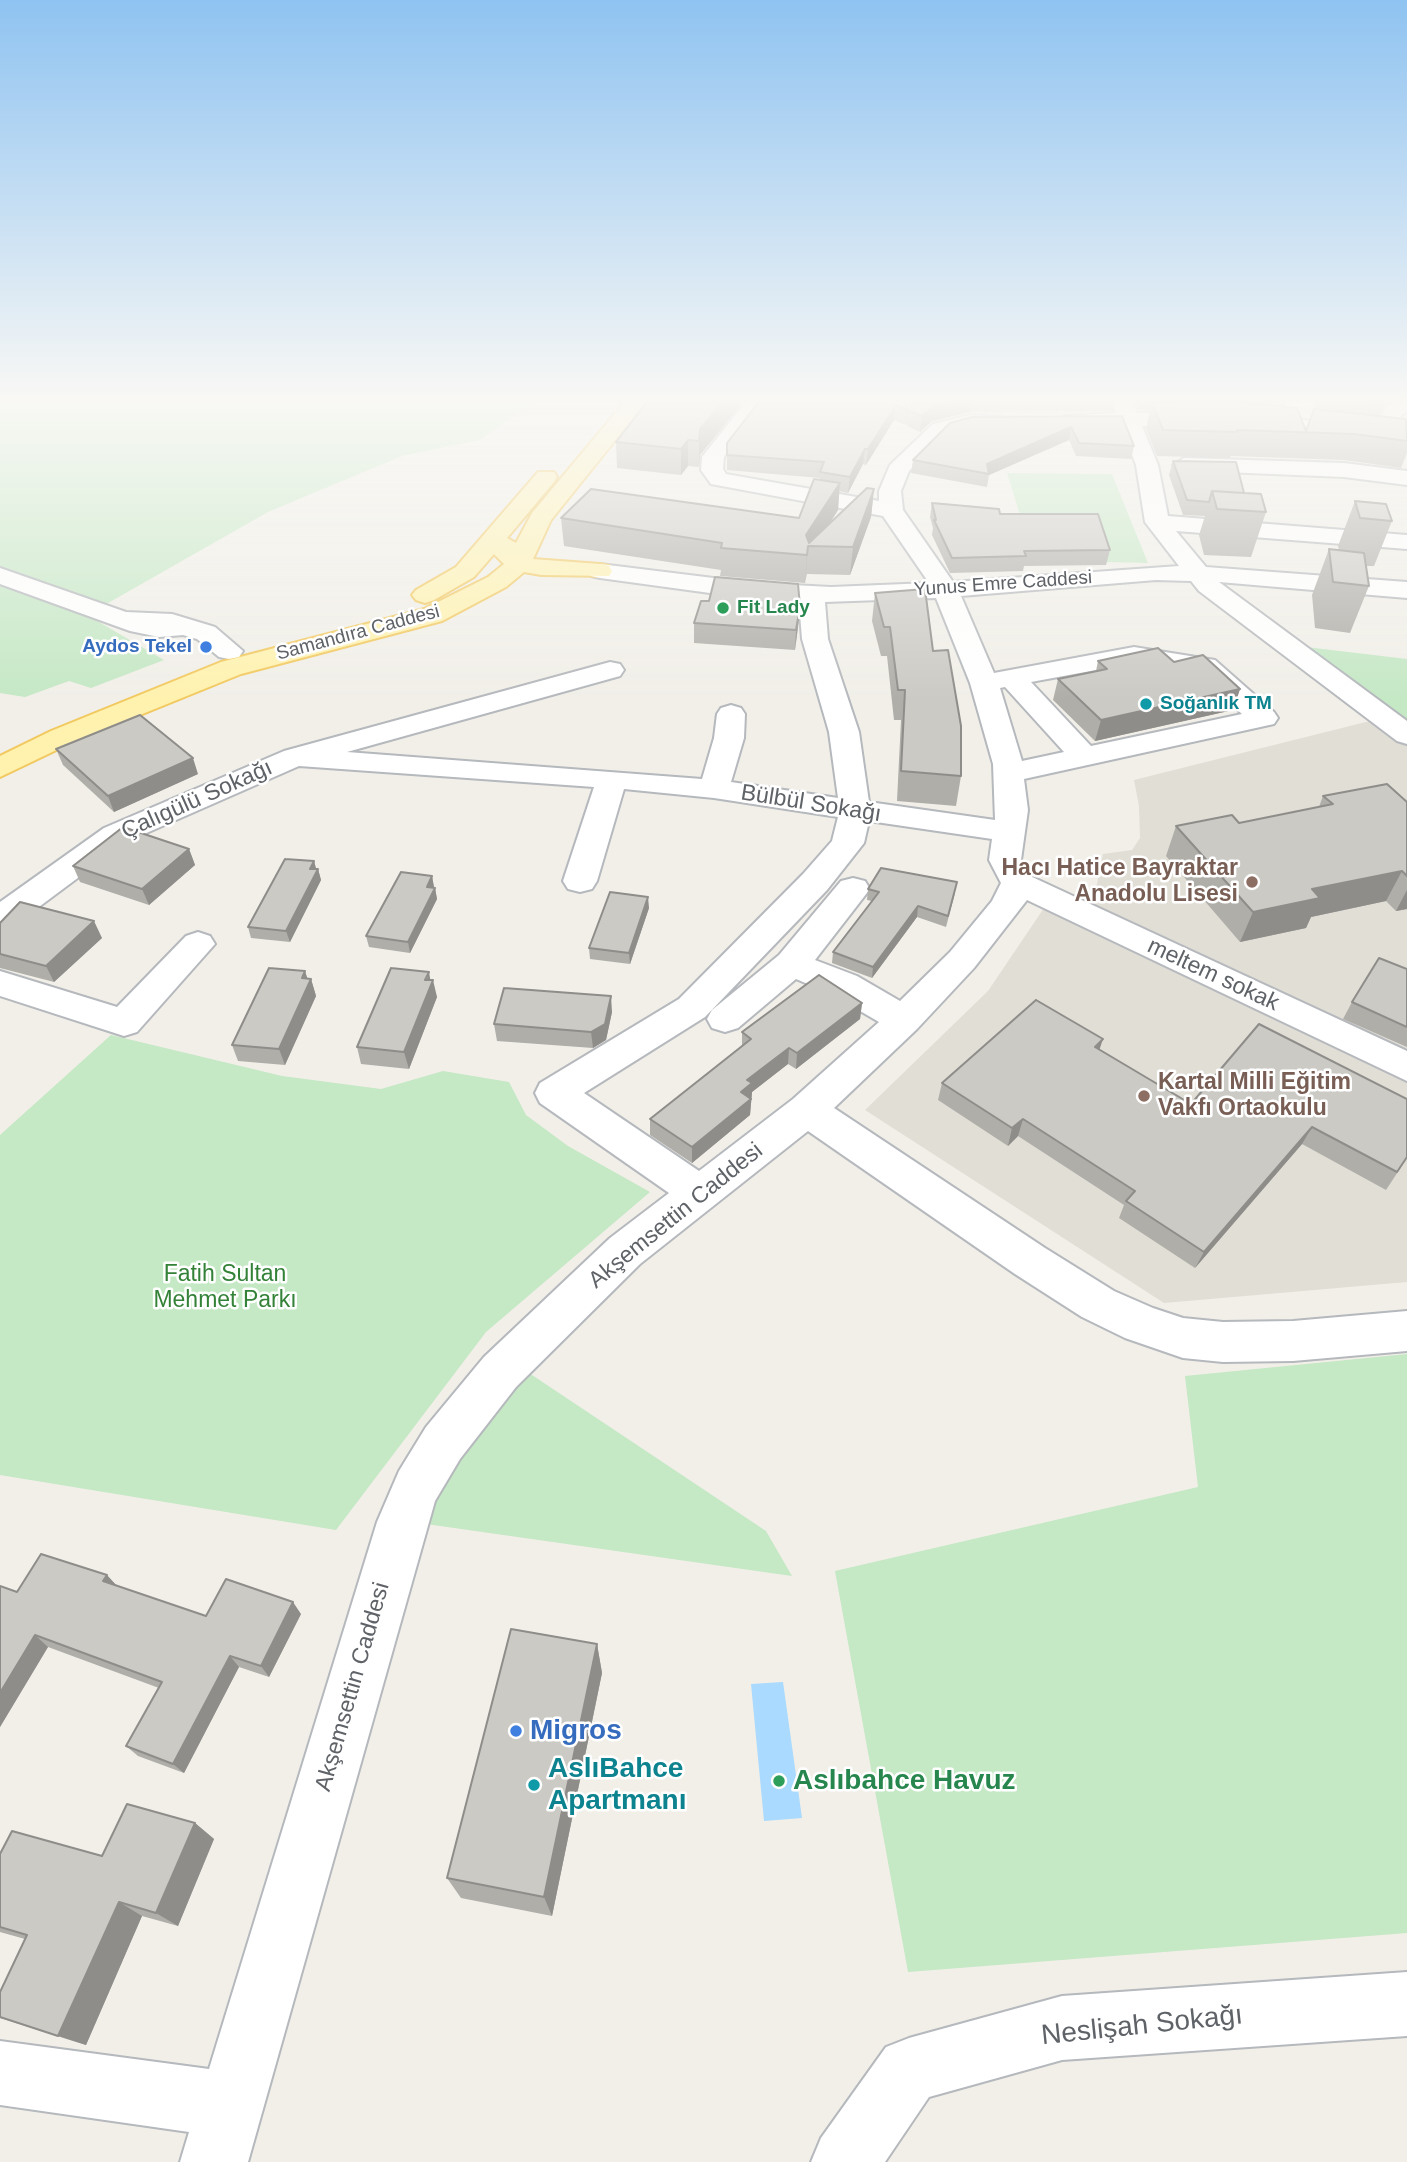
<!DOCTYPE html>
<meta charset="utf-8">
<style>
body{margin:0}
canvas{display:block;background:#f1efe8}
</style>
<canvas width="1407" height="2162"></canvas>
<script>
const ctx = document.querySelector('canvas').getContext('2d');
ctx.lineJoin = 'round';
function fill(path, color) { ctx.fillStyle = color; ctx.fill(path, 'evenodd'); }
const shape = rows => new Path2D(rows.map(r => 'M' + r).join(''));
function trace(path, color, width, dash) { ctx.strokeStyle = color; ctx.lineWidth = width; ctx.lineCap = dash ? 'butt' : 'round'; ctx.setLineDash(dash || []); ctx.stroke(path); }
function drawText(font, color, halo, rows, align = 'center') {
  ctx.font = font + ' Helvetica,sans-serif'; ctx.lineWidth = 5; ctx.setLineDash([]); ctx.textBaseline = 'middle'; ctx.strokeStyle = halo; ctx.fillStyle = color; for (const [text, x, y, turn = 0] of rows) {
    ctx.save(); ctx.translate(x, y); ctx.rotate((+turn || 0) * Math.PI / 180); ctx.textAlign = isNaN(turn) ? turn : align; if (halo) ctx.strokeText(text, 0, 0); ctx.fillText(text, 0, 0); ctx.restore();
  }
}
fill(shape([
 [1382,718,1407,738,1407,1053,1092,909,1103,854,1132,850,1140,838,1139,806,1134,780],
 [1044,908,1407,1081,1407,1282,1164,1303,865,1110,988,991]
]), '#e1ded6');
fill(shape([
 [0,398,539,398,480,440,402,456,268,512,87,615,164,660,91,688,69,681,25,697,0,693],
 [1007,473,1112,474,1148,563,1104,562,1020,515],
 [1306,647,1407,659,1407,722],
 [111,1035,282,1076,381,1089,443,1071,509,1082,526,1115,568,1146,650,1192,486,1332,336,1530,0,1475,0,1135],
 [1407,1354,1407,1933,908,1972,835,1571,1198,1487,1185,1376],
 [517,1365,766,1531,792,1576,419,1523]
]), '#c5e8c5');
fill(shape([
 [783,1682,802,1818,764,1821,751,1684]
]), '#aadaff');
const minor = shape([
 [749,398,769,398,724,457,723,469,726,474,879,501,879,491,890,465,933,424,970,415,1003,417,1006,421,1003,425,947,433,909,471,901,491,903,510,953,582,1179,566,1145,522,1136,465,1121,426,1071,426,1064,424,1061,420,1064,416,1116,413,1112,398,1130,398,1137,413,1233,413,1376,427,1386,406,1407,400,1407,412,1402,414,1397,430,1407,431,1407,443,1233,425,1142,426,1158,465,1168,516,1407,535,1407,549,1176,531,1206,567,1407,582,1407,598,1219,582,1407,721,1407,744,1397,741,1199,591,1191,581,1156,580,961,596,994,673,1134,647,1215,660,1274,712,1278,718,1274,724,1024,779,1028,810,1021,860,1030,876,1407,1051,1407,1081,1027,900,974,968,917,1029,834,1108,1045,1248,1114,1291,1153,1308,1183,1318,1223,1322,1293,1321,1407,1311,1407,1351,1293,1361,1223,1362,1183,1358,1125,1338,1082,1317,1015,1274,808,1131,640,1264,516,1387,460,1459,435,1501,248,2162,180,2162,189,2132,0,2105,0,2041,209,2069,377,1522,399,1471,426,1427,484,1357,610,1238,669,1193,540,1103,535,1093,540,1083,679,999,803,874,832,841,838,817,714,798,624,789,597,881,592,889,580,892,568,889,563,881,594,787,299,766,126,842,12,927,0,930,0,902,104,828,284,751,610,662,620,664,624,670,620,676,347,752,702,779,714,738,717,714,721,708,731,705,741,708,745,714,744,738,731,782,838,798,829,732,802,639,799,601,754,599,600,578,591,576,588,571,591,566,600,564,754,583,831,587,929,583,883,516,711,484,701,470,702,457,749,398],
 [936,598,970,683,993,764,995,820,869,802,859,732,828,639,825,602,936,598],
 [1134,663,1197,673,1242,714,1091,746,1031,682,1134,663],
 [1005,687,1064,752,1022,761,1000,688,1005,687],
 [869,821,992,839,989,860,1001,883,992,901,950,952,900,1001,857,976,815,960,870,889,865,881,853,878,841,881,779,955,712,1010,707,1019,712,1028,725,1032,738,1028,796,979,831,994,879,1022,793,1099,699,1171,584,1093,705,1017,827,890,864,843,869,821],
 [1184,458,1344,463,1407,471,1407,485,1344,477,1176,470,1173,465,1184,458],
 [0,568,126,612,172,614,215,627,243,651,239,657,229,659,219,657,197,639,183,635,159,637,130,631,0,584,0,568],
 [198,932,210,936,215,944,137,1032,124,1036,0,996,0,971,117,1007,186,936,198,932],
 [1407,1972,1407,2036,1062,2060,929,2097,885,2162,811,2162,821,2138,886,2047,909,2038,1062,1996,1407,1972]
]);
const major = shape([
 [628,398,649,398,551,520,533,559,600,564,609,566,612,571,609,576,541,575,524,572,506,587,442,621,241,674,71,743,0,777,0,756,51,731,221,662,424,609,488,577,504,564,494,554,474,577,434,600,425,603,416,600,412,595,416,590,456,567,538,472,554,472,557,477,554,482,507,538,516,543,532,513,628,398]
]);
trace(minor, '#b5b8bc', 4);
trace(major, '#f2c960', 4);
fill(minor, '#fff');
fill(major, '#fff2af');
fill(shape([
 [650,398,740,398,740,406,700,455,699,467,688,466,681,475,617,468,616,442],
 [850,398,1116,398,1113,411,970,412,932,421,920,432,907,426,906,422,905,425,894,420,866,465,863,464,848,493,839,491,838,510,830,523,874,489,871,517,850,575,807,574,805,583,720,576,721,570,564,546,561,518,799,518,820,478,727,470,727,443],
 [1134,398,1287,398,1285,407,1306,431,1318,398,1386,398,1378,416,1407,423,1407,453,1401,468,1344,460,1231,456,1230,458,1157,456,1146,429,1150,410,1139,410,1134,400],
 [1122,416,1134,446,1131,459,1076,456,1069,440,989,475,987,487,911,473,913,460],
 [1173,461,1244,493,1266,512,1251,557,1204,555,1199,535,1205,516,1183,515,1169,475],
 [1355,501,1392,521,1374,566,1366,566,1369,586,1350,633,1315,628,1312,595,1329,549,1339,550,1338,546],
 [932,503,1000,514,1110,550,1106,565,1024,566,1023,571,950,573,932,535,933,528,930,517],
 [875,593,933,651,961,776,956,806,897,801,901,720,894,720,887,656,881,656,872,621],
 [800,606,798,627,795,650,694,643,694,623],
 [1098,661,1174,662,1240,689,1233,710,1095,741,1053,700,1058,679,1096,671],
 [56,749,198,774,114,812,63,765],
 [1323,796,1407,802,1407,909,1396,911,1386,901,1311,917,1306,928,1240,942,1166,856,1176,826,1239,823,1319,807],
 [189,849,195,865,149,905,80,882,73,866],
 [314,861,316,869,318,869,321,880,290,942,251,938,248,927],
 [432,876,434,888,435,888,437,899,410,953,369,947,366,936],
 [868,889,955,893,946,927,917,917,872,978,832,963,833,952,872,901,867,900],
 [649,908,630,964,590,959,589,948],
 [0,923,102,938,54,982,0,968],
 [1407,969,1407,1047,1343,1019,1352,1002],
 [307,979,311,979,316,996,285,1065,238,1061,232,1045],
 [431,980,437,997,409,1069,361,1064,357,1047],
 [862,1003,860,1019,796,1069,788,1064,752,1092,750,1115,692,1163,650,1135,650,1119,742,1046,742,1032],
 [612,1012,606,1040,593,1048,497,1041,494,1024],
 [1259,1024,1407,1158,1386,1190,1302,1144,1195,1268,1119,1218,1124,1205,1018,1136,1008,1146,938,1100,942,1083,1100,1050,1191,1104],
 [0,1586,17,1592,117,1586,206,1616,301,1614,269,1677,239,1667,184,1773,138,1756,126,1746,159,1688,48,1647,0,1727],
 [597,1644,602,1673,552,1916,461,1898,447,1878],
 [195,1823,214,1839,178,1926,142,1916,86,2045,0,2018,25,1939,0,1932,0,1854,102,1856]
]), '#afaea9');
fill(shape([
 [726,398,740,398,740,406,700,455,699,467,699,441,700,429],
 [972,398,970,412,932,421,920,432,922,416,934,406],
 [1385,398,1386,398,1382,408,1374,424],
 [896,405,894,420,866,465,868,449],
 [1071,427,1069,440,989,475,987,464],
 [688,440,688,466,681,475,681,449],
 [865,449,863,464,848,493,850,477],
 [840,483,838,510,815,546,808,546,805,583,807,555,806,535],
 [874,489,871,517,850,575,853,547],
 [800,606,798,627,795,650,796,630],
 [1240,689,1233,710,1095,741,1101,720],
 [193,758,198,774,114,812,108,796],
 [189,849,195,865,149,905,142,889],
 [314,861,317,872,318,869,321,880,290,942,286,931,310,869],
 [1402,871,1386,901,1311,917,1306,928,1240,942,1253,912,1312,889],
 [432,876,434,887,429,898,427,887],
 [435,888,437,899,410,953,408,942],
 [1407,890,1407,909,1396,911],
 [648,897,649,908,630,964,629,953],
 [918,906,917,917,872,978,873,967],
 [94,921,102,938,54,982,46,966],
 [305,971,309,983,311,979,316,996,285,1065,279,1049],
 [429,972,431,984,433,980,437,997,409,1069,404,1052],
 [611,996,612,1012,606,1040,593,1048,591,1032],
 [862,1003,860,1019,796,1069,797,1053],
 [1103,1039,1097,1057,1095,1047],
 [789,1048,788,1064,752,1092,750,1115,692,1163,692,1147,741,1092,747,1080],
 [1023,1119,1018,1136,1008,1146,1012,1128],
 [1312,1127,1302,1144,1195,1268,1204,1252],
 [107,1575,118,1587,103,1581],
 [293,1602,301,1614,269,1677,261,1666],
 [35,1635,48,1647,0,1727,0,1693],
 [597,1644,602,1673,552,1916,544,1897],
 [230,1656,239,1667,184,1773,173,1764],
 [195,1823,214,1839,178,1926,156,1913],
 [119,1902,142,1916,86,2045,58,2036]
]), '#8f8d8a');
const building = shape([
 [650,398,726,398,700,429,699,441,688,440,681,449,616,442,650,398],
 [762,398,812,398,844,401,850,398,970,398,934,406,922,416,908,411,907,407,906,410,896,405,868,449,865,449,850,477,820,472,824,462,727,455,727,443,762,398],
 [1327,398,1385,398,1382,403,1327,398],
 [1240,402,1297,408,1306,431,1314,409,1406,419,1407,441,1354,434,1237,430,1238,432,1163,430,1152,403,1240,402],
 [1122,416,1134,446,1079,443,1071,427,987,464,989,474,913,460,950,423,972,417,1122,416],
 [1173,461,1236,462,1244,493,1212,491,1209,502,1187,500,1173,461],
 [814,479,840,483,806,535,809,543,867,488,874,489,853,547,808,546,807,555,721,548,722,543,561,518,591,489,799,518,814,479],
 [1212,491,1261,494,1266,512,1217,509,1212,491],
 [1355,501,1386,504,1392,521,1360,518,1355,501],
 [932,503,999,509,1000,514,1098,514,1110,550,1024,551,1026,556,952,558,934,520,936,520,932,503],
 [1329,549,1364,553,1369,586,1333,582,1329,549],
 [715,577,798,584,800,606,796,630,694,623,701,601,709,601,715,577],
 [925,589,933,651,948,650,961,726,961,776,901,771,905,690,898,690,890,627,884,627,875,593,925,589],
 [1158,648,1174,662,1203,655,1240,689,1101,720,1058,679,1107,669,1098,661,1158,648],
 [140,715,193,758,108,796,56,749,140,715],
 [1387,784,1407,802,1407,876,1402,871,1312,889,1320,898,1253,912,1176,826,1232,815,1239,823,1333,804,1323,796,1387,784],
 [123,827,189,849,142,889,73,866,123,827],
 [285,859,314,861,310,869,318,869,286,931,248,927,285,859],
 [881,868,957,882,948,916,918,906,873,967,833,952,879,892,868,889,881,868],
 [401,872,432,876,427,887,435,888,408,942,366,936,401,872],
 [610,892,648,897,629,953,589,948,610,892],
 [20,902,94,921,46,966,0,954,0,923,20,902],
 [1379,958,1407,969,1407,1027,1352,1002,1379,958],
 [269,968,305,971,302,978,311,979,279,1049,232,1045,269,968],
 [391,968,429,972,425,980,433,980,404,1052,357,1047,391,968],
 [819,975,862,1003,797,1053,789,1048,747,1080,752,1083,741,1092,751,1099,692,1147,650,1119,751,1039,742,1032,819,975],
 [504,988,611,996,605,1024,591,1032,494,1024,504,988],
 [1036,1000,1103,1039,1095,1047,1191,1104,1259,1024,1407,1099,1407,1157,1397,1172,1312,1127,1204,1252,1126,1201,1135,1191,1023,1119,1012,1128,942,1083,1036,1000],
 [41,1554,107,1575,103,1581,206,1616,226,1579,293,1602,261,1666,230,1656,173,1764,126,1746,162,1682,35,1635,0,1693,0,1586,17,1592,41,1554],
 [511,1629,597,1644,544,1897,447,1878,511,1629],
 [127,1804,195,1823,156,1913,119,1902,58,2036,0,2017,0,1992,27,1935,0,1927,0,1854,12,1831,102,1856,127,1804]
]);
fill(building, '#cccac5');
trace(building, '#8f8d8a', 2);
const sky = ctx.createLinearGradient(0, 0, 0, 700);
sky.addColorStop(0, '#8fc3f1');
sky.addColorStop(0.57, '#f9f8f5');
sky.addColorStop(1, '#f9f8f500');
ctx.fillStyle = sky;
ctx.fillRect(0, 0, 1407, 700);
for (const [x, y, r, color] of [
 [723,608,7,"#2e9e5b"],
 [206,647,7,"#3f7fe0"],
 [1146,704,7,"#0f9aa8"],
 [1252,882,7,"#8d6e63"],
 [1144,1096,7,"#8d6e63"],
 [516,1731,7,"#3f7fe0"],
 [779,1781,7,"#2e9e5b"],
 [534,1785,7,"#0f9aa8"]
]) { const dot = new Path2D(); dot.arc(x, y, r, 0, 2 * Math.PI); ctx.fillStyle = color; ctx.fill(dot); trace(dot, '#fff', 2.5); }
drawText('19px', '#5f6368', '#fff', [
 ["Yunus Emre Caddesi",1003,584,-4],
 ["Samandıra Caddesi",358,633,-15]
]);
drawText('bold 19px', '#27864d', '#fff', [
 ["Fit Lady",737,608]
], 'left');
drawText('bold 19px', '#366cbe', '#fff', [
 ["Aydos Tekel",192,647]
], 'right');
drawText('bold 19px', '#0d838f', '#fff', [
 ["Soğanlık TM",1160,704]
], 'left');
drawText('23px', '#5f6368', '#fff', [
 ["Çalıgülü Sokağı",197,800,-24],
 ["Bülbül Sokağı",811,804,9],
 ["meltem sokak",1213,975,25],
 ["Akşemsettin Caddesi",676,1216,-39],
 ["Akşemsettin Caddesi",353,1687,-74]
]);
drawText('bold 23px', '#785e54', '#fff', [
 ["Hacı Hatice Bayraktar",1238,869],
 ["Anadolu Lisesi",1238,895],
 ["Kartal Milli Eğitim",1158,1083,"left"],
 ["Vakfı Ortaokulu",1158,1109,"left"]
], 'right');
drawText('23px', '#348238', '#fff', [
 ["Fatih Sultan",225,1275],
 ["Mehmet Parkı",225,1301]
]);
drawText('bold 28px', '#366cbe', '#fff', [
 ["Migros",530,1731]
], 'left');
drawText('bold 28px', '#0d838f', '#fff', [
 ["AslıBahce",548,1769],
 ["Apartmanı",548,1801]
], 'left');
drawText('bold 28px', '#27864d', '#fff', [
 ["Aslıbahce Havuz",793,1781]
], 'left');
drawText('28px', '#5f6368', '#fff', [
 ["Neslişah Sokağı",1142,2026,-6]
]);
</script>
